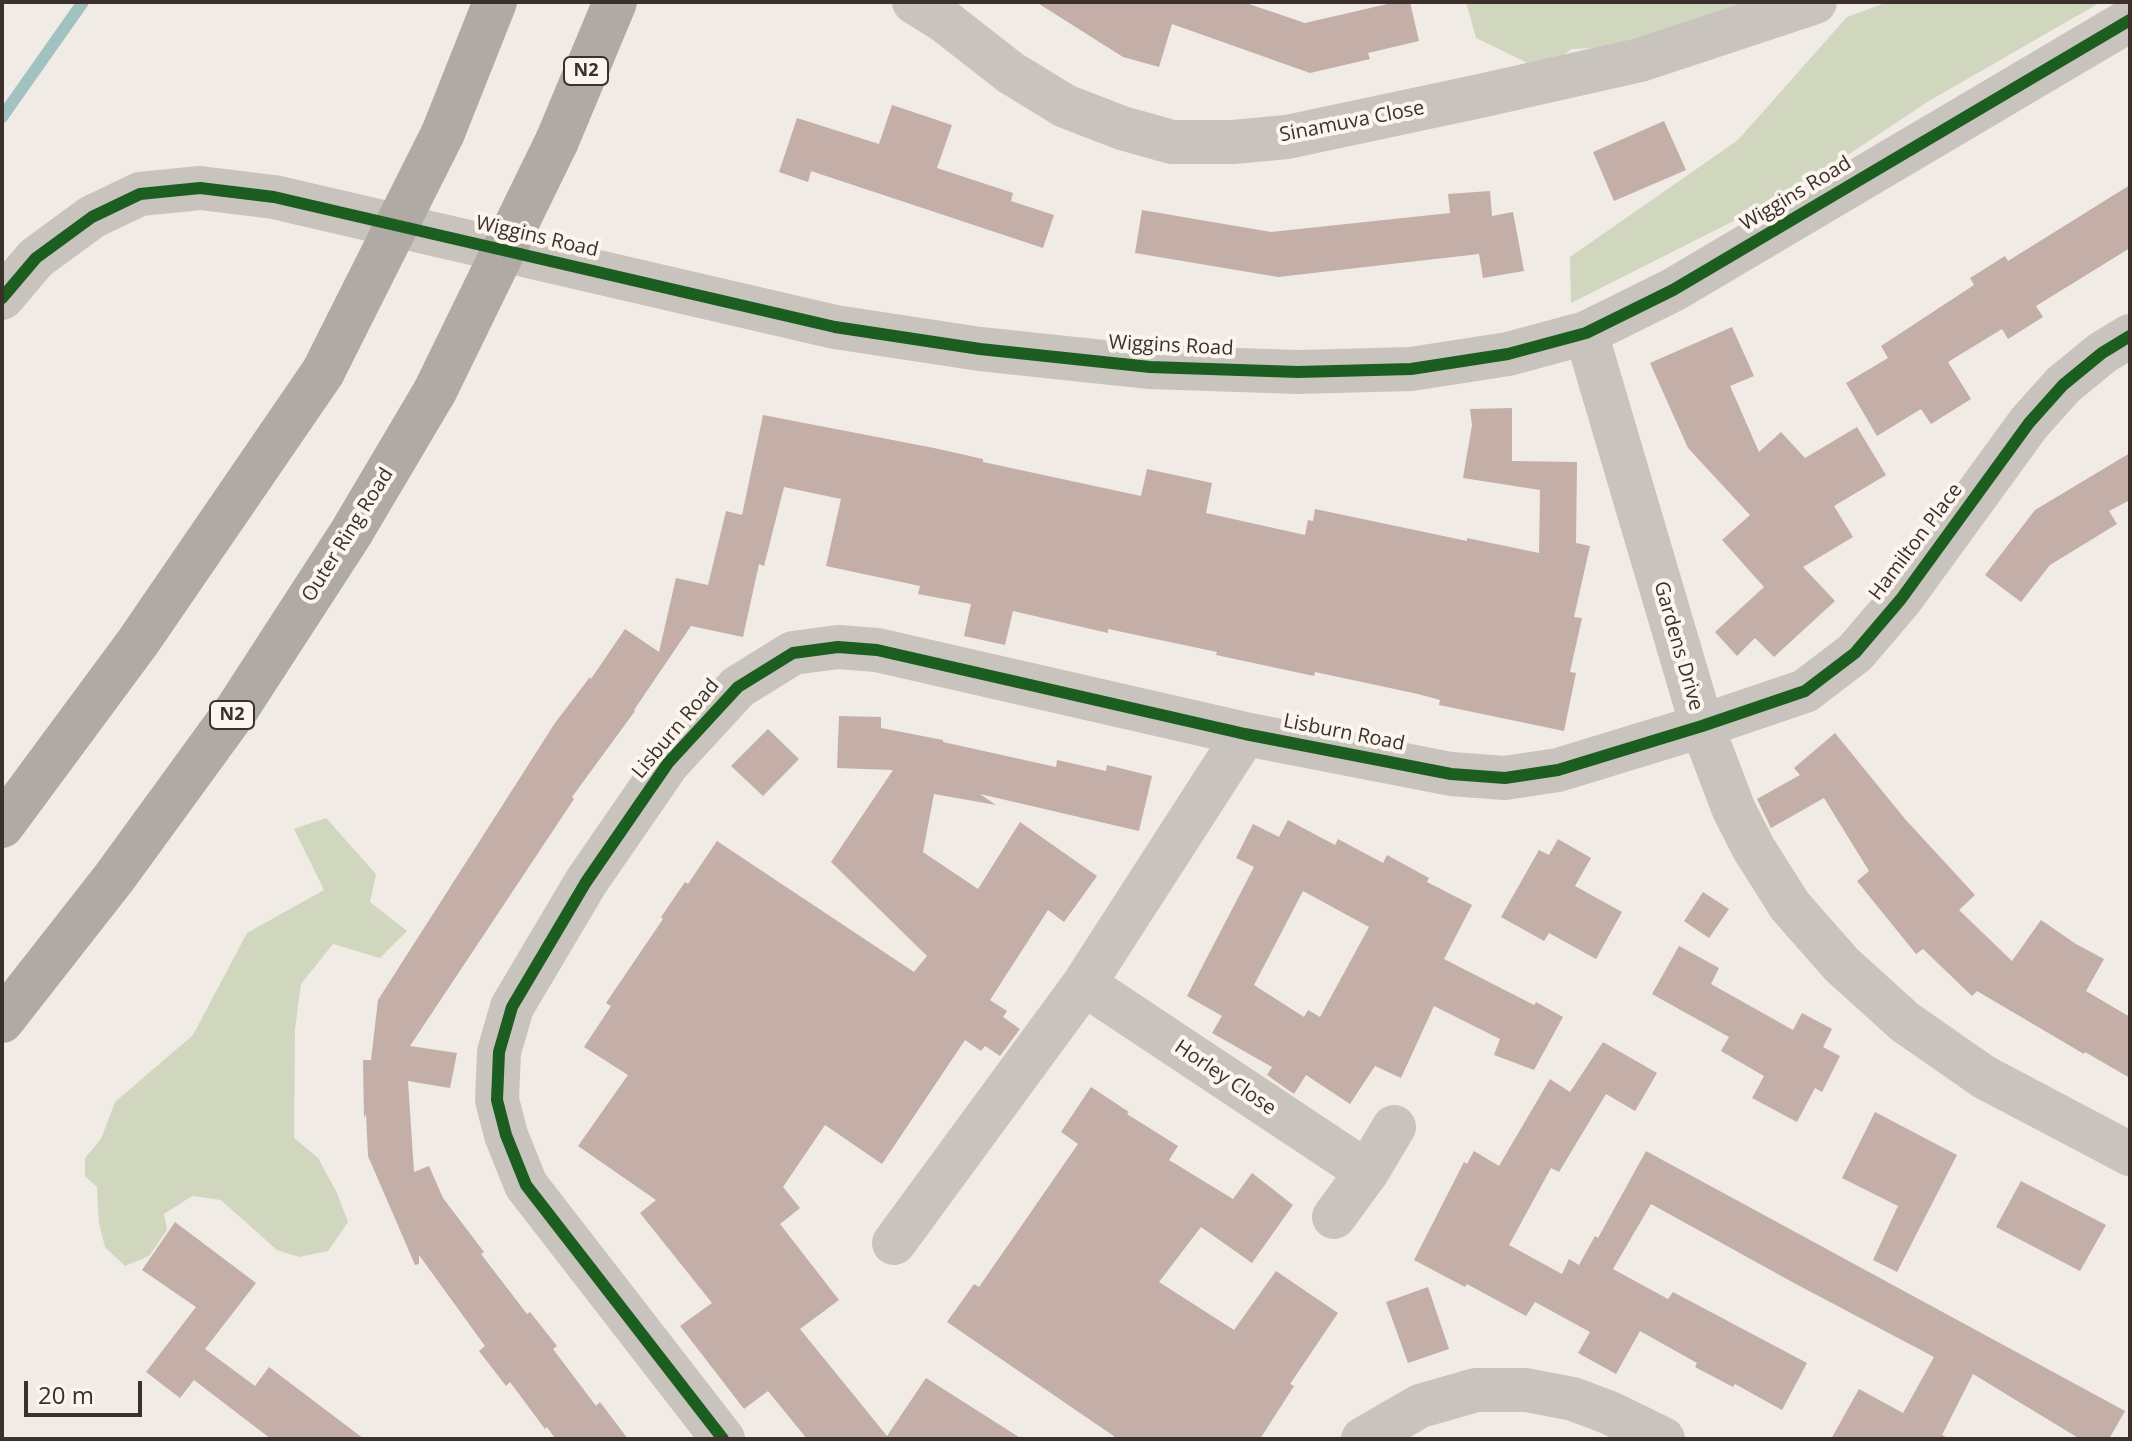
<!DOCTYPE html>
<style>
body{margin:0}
#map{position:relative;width:2132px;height:1441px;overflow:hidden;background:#f0ebe5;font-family:"Open Sans",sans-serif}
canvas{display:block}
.frame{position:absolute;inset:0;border:4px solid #3b302b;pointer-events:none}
.scale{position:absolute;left:24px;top:1381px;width:118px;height:36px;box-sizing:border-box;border:4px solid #3b302b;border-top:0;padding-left:10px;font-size:24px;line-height:28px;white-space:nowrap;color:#3b302b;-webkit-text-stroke:6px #fbf5ee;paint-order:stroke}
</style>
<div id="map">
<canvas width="2132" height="1441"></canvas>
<div class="frame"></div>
<div class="scale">20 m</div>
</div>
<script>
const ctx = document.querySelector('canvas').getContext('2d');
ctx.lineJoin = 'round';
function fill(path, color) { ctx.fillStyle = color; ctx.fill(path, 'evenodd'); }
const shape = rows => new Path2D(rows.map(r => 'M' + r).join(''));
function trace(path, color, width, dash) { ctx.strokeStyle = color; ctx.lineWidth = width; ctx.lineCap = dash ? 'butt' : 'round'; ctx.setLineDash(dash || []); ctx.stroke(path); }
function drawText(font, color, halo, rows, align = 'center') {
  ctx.font = font + ' "Open Sans",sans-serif'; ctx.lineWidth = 8; ctx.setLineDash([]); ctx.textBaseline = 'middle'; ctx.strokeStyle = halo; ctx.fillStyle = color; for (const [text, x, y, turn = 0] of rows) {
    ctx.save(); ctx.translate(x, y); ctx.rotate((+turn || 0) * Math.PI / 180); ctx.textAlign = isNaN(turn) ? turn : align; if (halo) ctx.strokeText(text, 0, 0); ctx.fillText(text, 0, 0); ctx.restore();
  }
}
fill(shape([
 [1466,2,1757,2,1627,47,1571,49,1554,64,1534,66,1476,38],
 [1888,2,2101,2,1929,101,1795,190,1571,303,1570,257,1738,140,1847,17],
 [326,818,376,874,370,902,407,931,380,958,333,944,301,984,295,1029,294,1138,318,1158,337,1193,348,1222,328,1251,299,1257,277,1250,221,1200,192,1196,164,1214,167,1230,149,1256,125,1266,105,1247,99,1223,97,1187,85,1176,85,1158,101,1139,115,1102,193,1035,247,933,324,890,294,829]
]), '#d1d6bf');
trace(shape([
 [2,117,83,2]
]), '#a1c2c1', 12);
fill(shape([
 [1036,2,1243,2,1305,23,1396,2,1410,2,1419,41,1368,53,1370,59,1310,73,1172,24,1159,67,1123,57],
 [892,105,952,125,937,168,1013,193,1011,201,1054,215,1043,248,811,171,808,182,779,172,797,118,879,144],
 [1664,121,1686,170,1614,201,1593,152],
 [2130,185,2130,248,2036,306,2043,317,2008,339,2002,329,1948,362,1971,399,1931,424,1921,409,1877,436,1846,383,1888,358,1881,346,1974,285,1970,278,2005,256,2008,261],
 [1490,191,1492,216,1513,212,1524,271,1483,278,1479,254,1278,277,1135,253,1142,210,1271,232,1450,213,1448,194],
 [1732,327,1754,376,1730,386,1759,452,1781,432,1805,458,1857,427,1886,475,1834,506,1853,537,1803,567,1835,601,1774,657,1755,638,1737,656,1715,632,1764,587,1722,540,1750,515,1688,448,1650,363],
 [1512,408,1512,461,1577,462,1576,543,1590,546,1574,617,1582,618,1570,672,1576,673,1564,731,1439,705,1440,700,1418,694,1315,672,1314,676,1216,655,1217,652,1108,629,1108,633,1013,611,1005,645,964,636,971,604,918,594,920,586,826,566,841,499,784,487,764,566,759,564,743,637,691,626,634,710,635,711,572,797,574,799,410,1046,457,1053,450,1088,408,1081,414,1172,429,1166,443,1198,484,1252,481,1254,527,1314,530,1312,557,1346,553,1349,596,1406,600,1402,628,1439,551,1439,554,1437,547,1427,545,1429,510,1382,506,1386,479,1351,485,1346,419,1255,419,1264,415,1265,368,1156,366,1114,364,1118,363,1060,371,1060,378,1000,555,723,590,677,591,679,625,629,659,652,676,578,708,585,726,511,742,515,763,415,934,448,983,459,983,462,1141,496,1147,469,1212,483,1206,513,1305,535,1308,520,1313,521,1315,509,1467,541,1467,538,1539,553,1540,490,1463,478,1472,425,1470,409],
 [2130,453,2130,500,2109,511,2117,524,2050,565,2021,602,1985,575,2035,510],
 [839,716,881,717,881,728,943,740,943,742,1056,767,1057,760,1106,771,1107,765,1152,776,1139,831,980,794,996,805,934,794,923,852,978,889,1020,822,1097,876,1064,922,1048,910,990,1000,1007,1011,1003,1017,1020,1029,1000,1056,985,1046,981,1051,965,1040,882,1164,825,1125,783,1187,800,1208,780,1224,839,1300,800,1329,887,1436,926,1378,1022,1439,807,1439,768,1391,744,1409,680,1326,712,1303,640,1213,656,1200,578,1146,628,1075,584,1047,611,1006,606,1003,663,919,661,917,685,882,688,884,717,841,914,972,927,956,831,862,893,770,837,768],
 [768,729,799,759,763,796,731,766],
 [1835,733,1905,819,1975,895,1959,910,2012,961,2041,920,2076,944,2104,959,2086,991,2130,1017,2130,1078,2085,1052,2084,1054,1977,991,1972,996,1923,949,1916,954,1857,881,1869,871,1824,798,1771,828,1757,799,1800,775,1794,768],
 [1288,820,1335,845,1338,839,1383,863,1387,855,1429,878,1427,882,1472,905,1444,959,1534,1005,1536,1002,1563,1017,1534,1070,1494,1055,1500,1039,1434,1006,1401,1078,1375,1066,1350,1104,1306,1075,1294,1094,1267,1075,1272,1067,1212,1033,1222,1016,1187,996,1254,867,1236,858,1253,824,1279,837],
 [1303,891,1369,927,1320,1017,1308,1010,1304,1017,1254,985],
 [1558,839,1591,858,1575,886,1622,912,1596,959,1549,933,1544,941,1501,917,1539,850,1549,855],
 [1703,892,1729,909,1709,938,1684,921],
 [1679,946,1719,968,1711,984,1793,1030,1802,1013,1832,1029,1823,1047,1840,1056,1822,1092,1815,1088,1797,1122,1752,1098,1764,1076,1721,1051,1729,1037,1652,994],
 [1603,1042,1657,1073,1635,1111,1606,1094,1559,1172,1551,1168,1509,1245,1562,1274,1569,1259,1579,1265,1595,1236,1598,1238,1646,1151,2125,1411,2109,1439,2080,1439,1973,1374,1942,1435,1950,1439,1831,1439,1859,1389,1903,1413,1934,1357,1794,1283,1651,1204,1613,1269,1668,1299,1673,1292,1807,1363,1782,1410,1735,1384,1733,1387,1695,1367,1697,1363,1640,1331,1616,1374,1578,1353,1590,1332,1535,1302,1526,1316,1467,1284,1465,1287,1414,1260,1464,1162,1467,1164,1474,1151,1499,1166,1550,1079,1570,1092],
 [1091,1087,1129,1112,1127,1114,1178,1146,1169,1160,1233,1199,1252,1173,1293,1205,1252,1263,1201,1227,1159,1282,1234,1330,1276,1271,1338,1313,1290,1384,1294,1386,1260,1439,1118,1439,947,1322,974,1284,979,1287,1078,1144,1061,1132],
 [1875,1112,1957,1155,1897,1272,1873,1260,1898,1206,1842,1178],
 [2021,1181,2106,1225,2080,1271,1996,1227],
 [175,1222,256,1283,205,1349,255,1386,269,1367,364,1439,271,1439,194,1380,180,1398,146,1372,196,1307,142,1270],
 [1428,1287,1449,1349,1408,1363,1386,1302]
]), '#c3afa7');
trace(shape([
 [914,2,943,20,1011,73,1065,106,1122,128,1172,142,1233,142,1287,137,1480,96,1640,60,1815,2],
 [1586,333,1702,726,1734,810,1754,849,1790,906,1842,965,1905,1022,1984,1077,2130,1154],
 [1084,984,1367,1172],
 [1334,1217,1367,1172,1394,1127],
 [894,1243,1084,984,1245,734],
 [723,1439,526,1185,506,1135,497,1100,499,1052,512,1007,586,882,668,763,738,687,793,653,838,647,877,650,1245,734,1451,774,1505,778,1558,770,1702,726,1805,691,1855,653,1901,599,2029,423,2063,385,2102,353,2130,336],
 [1363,1439,1420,1406,1476,1390,1526,1390,1573,1399,1610,1413,1663,1439]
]), '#c9c3be', 44);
trace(shape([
 [2,298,36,258,92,217,140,194,200,188,274,197,835,327,980,349,1150,367,1298,372,1411,369,1508,354,1586,333,1673,290,2130,20]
]), '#c9c3be', 44);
trace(shape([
 [443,133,495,2],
 [557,141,615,2],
 [2,826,138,642,323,372],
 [2,1021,114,878,237,709,351,533,435,391]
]), '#afaaa4', 44);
trace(shape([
 [323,372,443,133],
 [435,391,557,141]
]), '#afaaa4', 44);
trace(shape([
 [2,298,36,258,92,217,140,194,200,188,274,197,835,327,980,349,1150,367,1298,372,1411,369,1508,354,1586,333,1673,290,2130,20],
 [723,1439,526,1185,506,1135,497,1100,499,1052,512,1007,586,882,668,763,738,687,793,653,838,647,877,650,1245,734,1451,774,1505,778,1558,770,1702,726,1805,691,1855,653,1901,599,2029,423,2063,385,2102,353,2130,336]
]), '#1b5e20', 12);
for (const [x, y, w] of [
 [586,71,44],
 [232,715,44]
]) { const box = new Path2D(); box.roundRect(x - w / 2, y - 14, w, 28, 6); ctx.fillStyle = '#fbf5ee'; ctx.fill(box); trace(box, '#3b302b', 2); }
drawText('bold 18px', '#3b302b', null, [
 ["N2",586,71],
 ["N2",232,715]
]);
drawText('20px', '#3b302b', '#fbf5ee', [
 ["Sinamuva Close",1352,122,-11],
 ["Wiggins Road",1796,194,-31],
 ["Wiggins Road",537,237,13],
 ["Wiggins Road",1171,346,3],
 ["Outer Ring Road",348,535,-58],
 ["Hamilton Place",1916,542,-53],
 ["Gardens Drive",1678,646,74],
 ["Lisburn Road",676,729,-50],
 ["Lisburn Road",1344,733,11],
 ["Horley Close",1225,1078,34]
]);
</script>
